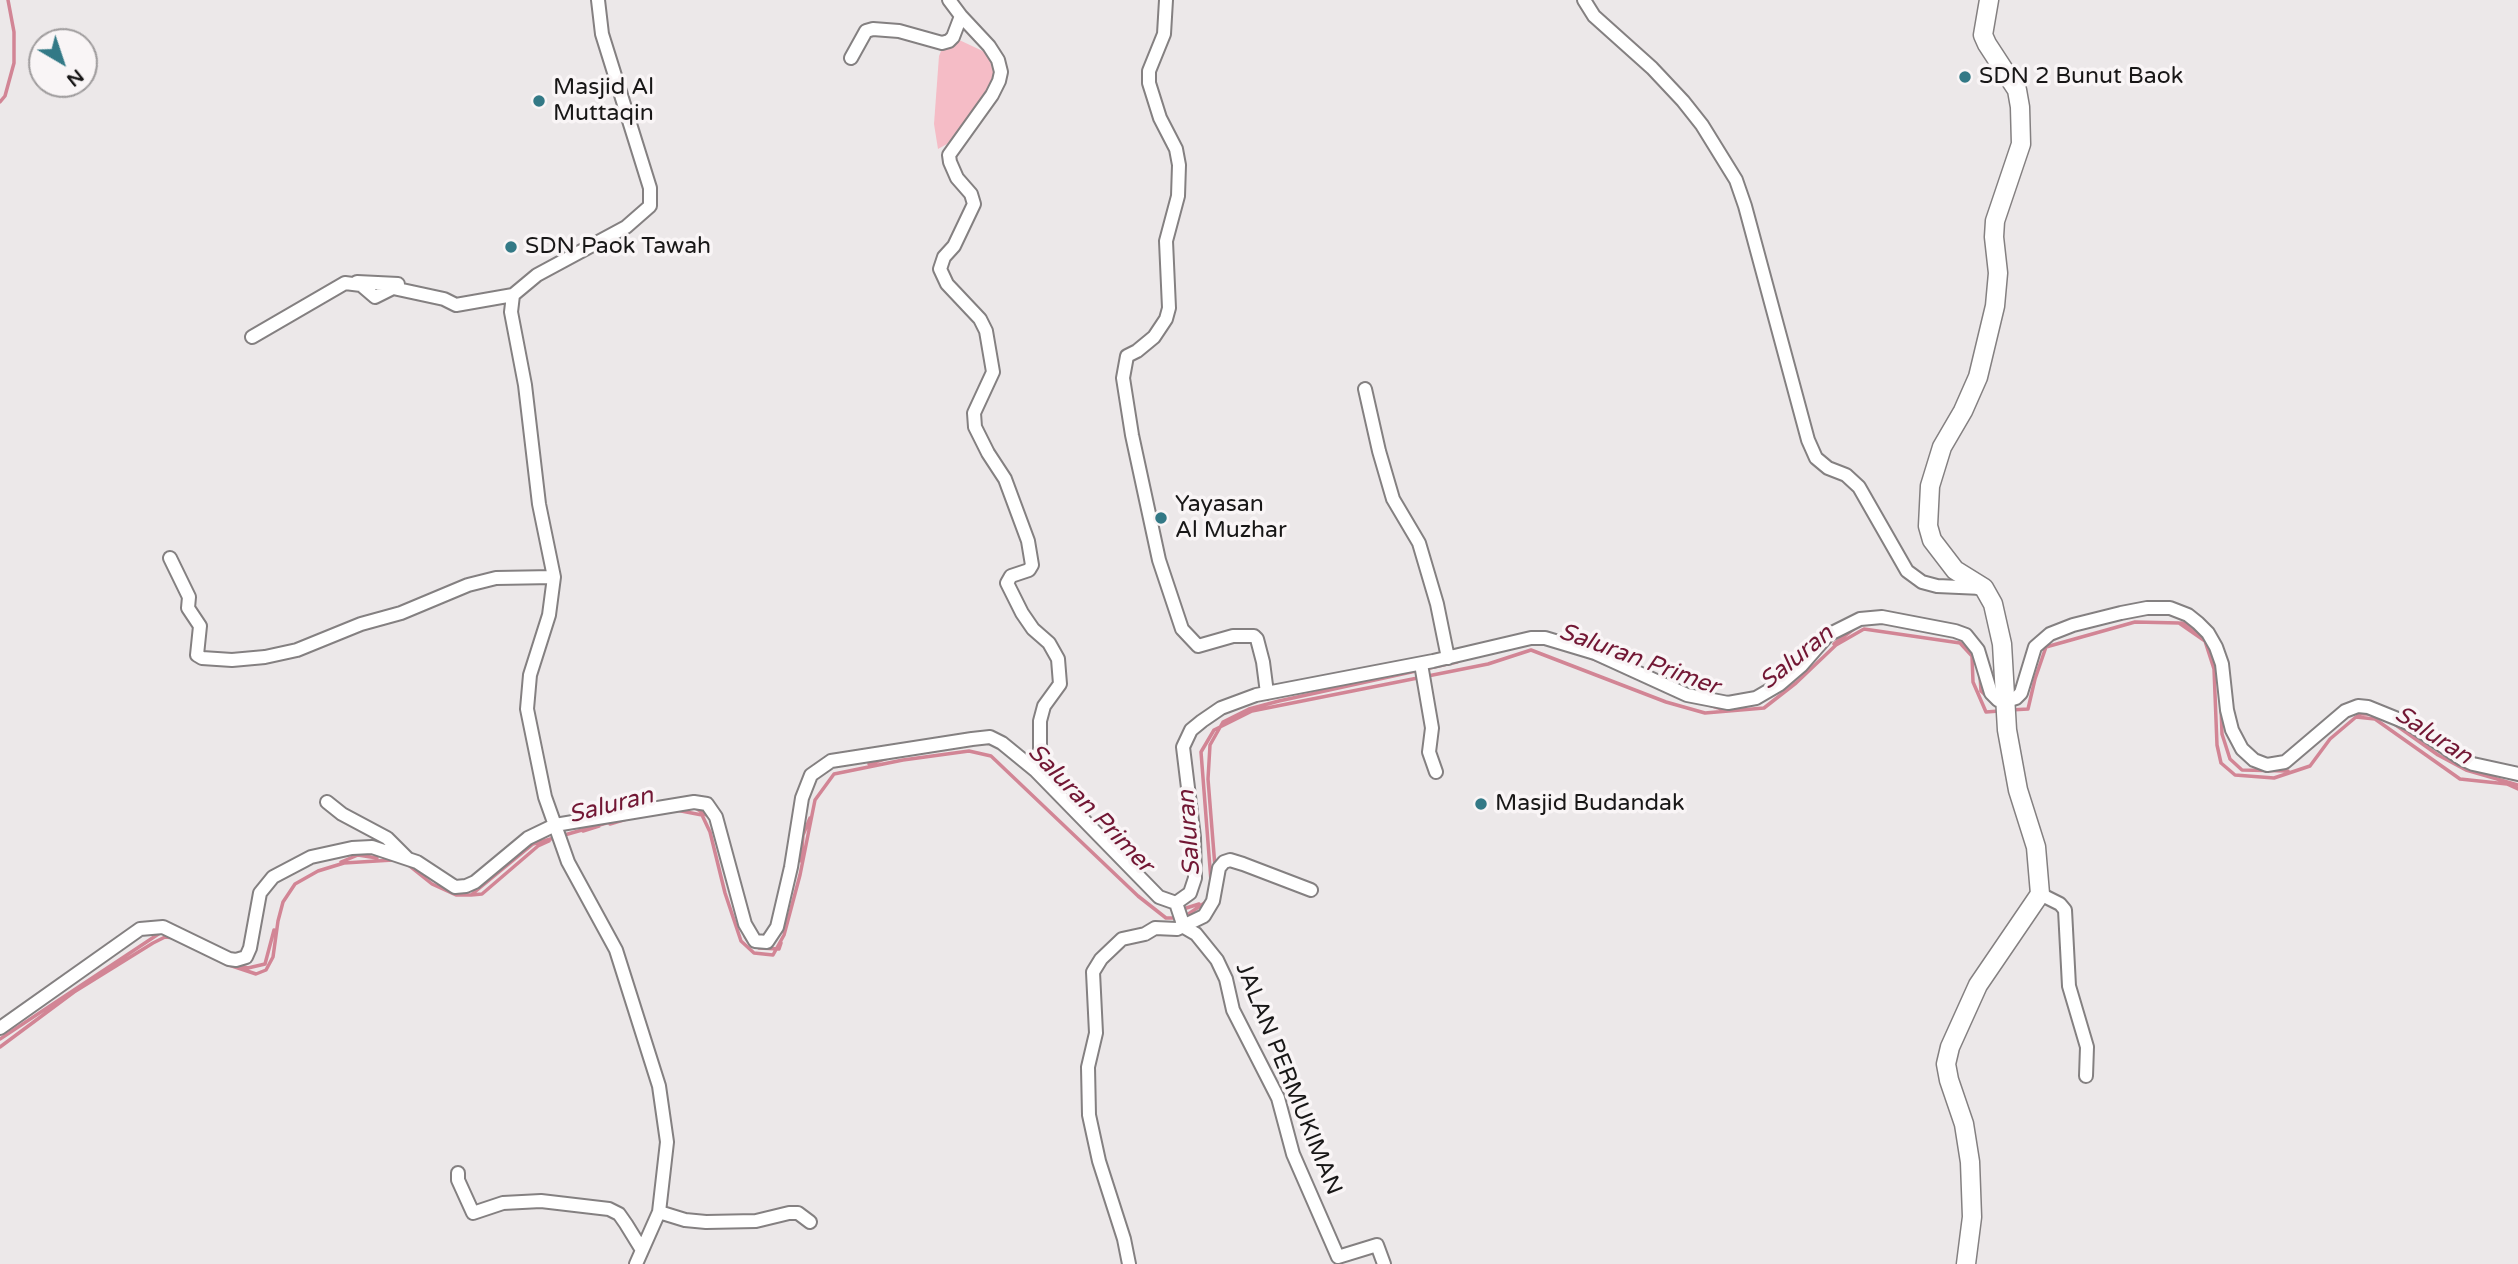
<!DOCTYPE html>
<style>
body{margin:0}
#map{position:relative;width:2518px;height:1264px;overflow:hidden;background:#ece8e9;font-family:"Varela Round",sans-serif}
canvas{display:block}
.north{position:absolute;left:28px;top:28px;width:70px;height:70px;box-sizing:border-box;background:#f9f5f6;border:2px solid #9f9c9d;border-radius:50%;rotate:141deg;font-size:19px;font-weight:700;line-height:28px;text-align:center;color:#181717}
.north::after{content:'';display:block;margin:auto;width:24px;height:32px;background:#337986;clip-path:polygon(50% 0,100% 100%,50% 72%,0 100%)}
</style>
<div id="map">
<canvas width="2518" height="1264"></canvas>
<div class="north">N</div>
</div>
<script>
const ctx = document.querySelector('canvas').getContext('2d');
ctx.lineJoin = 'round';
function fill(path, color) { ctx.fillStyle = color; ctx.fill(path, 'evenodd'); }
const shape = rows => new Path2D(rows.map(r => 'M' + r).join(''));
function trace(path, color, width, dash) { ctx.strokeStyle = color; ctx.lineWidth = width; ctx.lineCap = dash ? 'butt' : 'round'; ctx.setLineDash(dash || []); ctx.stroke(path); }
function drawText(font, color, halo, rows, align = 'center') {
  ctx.font = font + ' "Varela Round",sans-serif'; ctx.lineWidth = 7; ctx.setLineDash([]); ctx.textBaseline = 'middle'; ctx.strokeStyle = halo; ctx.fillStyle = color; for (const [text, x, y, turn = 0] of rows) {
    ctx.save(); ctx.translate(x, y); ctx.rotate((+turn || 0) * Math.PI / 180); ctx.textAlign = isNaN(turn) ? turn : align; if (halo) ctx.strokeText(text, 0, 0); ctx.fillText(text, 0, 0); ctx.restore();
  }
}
fill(shape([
 [955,38,989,54,995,81,947,144,938,149,934,124,939,56,946,39]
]), '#f5bcc6');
trace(shape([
 [0,102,5,96,14,63,14,32,8,0],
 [2181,623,2186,624,2203,638],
 [1834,644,1855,628],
 [1586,656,1605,664],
 [2214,660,2217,676],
 [1980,676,1981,691,1995,704],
 [1709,705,1725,710],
 [2221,708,2222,734,2230,759,2242,770,2288,771],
 [2010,710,2028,709,2035,679,2046,647,2135,622,2179,623,2205,641,2214,669,2217,745,2221,763,2235,775,2274,778,2310,766,2330,739,2356,717,2375,719,2460,779,2507,784,2518,789],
 [2358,716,2361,714,2374,714],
 [2393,723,2438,755,2466,770,2518,785],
 [869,764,891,757],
 [694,807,708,816],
 [676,810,702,815,710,832,725,893,741,941,754,953,773,955,784,935,800,875,815,800,834,774,903,760,969,751,991,756,1138,896,1166,918,1176,918],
 [610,824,630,818],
 [583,831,599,826],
 [801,861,803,835,810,818],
 [341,862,358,855,377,858],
 [407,864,432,884,456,895,471,895,533,844,610,822],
 [1215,867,1208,779,1210,745,1223,722,1249,709,1279,701,1457,662],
 [1211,881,1201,752,1214,730,1252,711,1488,664,1531,650,1666,702,1705,713,1764,708,1796,683,1836,645,1864,629,1960,643,1972,656,1973,682,1986,712,1999,711],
 [471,895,482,894,538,846,549,841],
 [1180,910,1199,904],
 [1184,917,1206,902],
 [745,936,748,941,759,948,779,949,781,943],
 [226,964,256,974,266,970,273,957,278,921,283,902,295,884,318,871,344,863,393,860],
 [236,965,248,968,265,964,274,930],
 [0,1039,160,933],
 [0,1047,74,992,153,943,165,937,176,938]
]), '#d28595', 3.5);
const street = shape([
 [598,0,602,34,650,188,650,206,626,227,537,275,513,295,511,312,525,385,539,504,554,577,549,615,530,675,527,709,545,797,556,828,568,862,616,950,659,1086,667,1142,659,1212,636,1264],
 [1166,0,1164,34,1149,71,1149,83,1160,118,1176,149,1179,165,1178,196,1166,241,1169,308,1166,319,1154,337,1137,351,1127,356,1123,378,1132,435,1159,560,1182,629,1198,646,1233,636,1254,636,1257,639,1263,662,1267,693],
 [1584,0,1594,16,1652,68,1683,101,1702,125,1736,180,1745,206,1808,440,1816,458,1828,468,1846,475,1859,487,1907,571,1922,582,1937,586,1982,588],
 [961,16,989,46,998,60,1001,72,999,81,992,95,949,155,950,162,957,178,971,194,974,204,954,246,944,257,940,269,947,284,980,319,986,331,993,372,974,413,975,427,988,453,1005,479,1028,541,1032,565,1029,570,1011,576,1007,583,1022,613,1033,629,1049,643,1058,659,1060,684,1044,706,1040,721,1040,759,1035,770],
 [851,58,866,31,873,29,899,31,942,43,949,41,953,37,961,16,949,0],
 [357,282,398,284],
 [252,337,345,283,361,285,375,297,393,288,444,299,456,305,513,295],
 [1365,389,1379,451,1393,499,1419,543,1437,604,1448,658],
 [170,558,189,597,188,608,200,626,197,655,202,658,232,660,265,657,297,650,361,624,401,613,468,585,496,578,554,577],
 [1421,664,1432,728,1429,752,1436,772],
 [327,802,342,814,387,838,407,858],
 [2040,894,2060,904,2065,910,2069,986,2087,1047,2086,1076],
 [1176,903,1184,927,1196,934,1217,960,1226,979,1233,1010,1278,1098,1293,1154,1338,1257,1377,1245,1384,1264],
 [0,1028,140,929,163,927,229,959,236,960,246,957,250,948,260,893,273,877,311,857,352,848,372,847,417,862,455,887,466,886,475,882,528,838,555,825,694,802,707,804,716,817,745,924,755,941,767,942,777,927,791,867,802,798,811,775,831,761,972,739,990,737,1002,743,1035,770,1159,897,1176,903,1190,893,1195,878,1194,837,1183,747,1191,730,1202,721,1221,708,1256,695,1433,661,1531,638,1545,638,1595,653,1687,695,1728,703,1756,698,1780,684,1801,666,1828,635,1860,619,1882,617,1955,631,1966,635,1978,650,1991,693,1998,700,2006,701,2016,698,2021,693,2035,647,2050,634,2073,625,2121,613,2147,608,2170,608,2188,615,2198,623,2208,633,2216,647,2222,664,2227,710,2232,730,2242,749,2254,760,2267,765,2285,762,2345,711,2358,706,2368,707,2410,724,2462,759,2473,764,2518,774],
 [458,1173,458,1180,473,1213,503,1203,541,1201,609,1209,619,1214,626,1224,642,1250],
 [659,1212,685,1220,706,1222,756,1221,789,1213,798,1213,810,1222],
 [1129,1264,1124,1239,1099,1161,1089,1115,1088,1067,1096,1033,1093,972,1101,959,1122,939,1145,934,1155,928,1177,929,1204,916,1213,901,1219,868,1224,862,1230,860,1243,864,1311,890]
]);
const secondary = shape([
 [1966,1264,1972,1217,1970,1162,1964,1124,1949,1080,1946,1064,1950,1047,1978,985,2040,894,2036,847,2018,790,2007,730,2002,644,1993,604,1984,588,1955,570,1932,540,1928,526,1930,486,1942,447,1963,411,1978,377,1995,306,1998,273,1994,237,1995,221,2021,144,2020,107,2017,90,1987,44,1983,35,1989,0]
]);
trace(street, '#848081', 16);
trace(secondary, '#848081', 21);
trace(street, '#fff', 12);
trace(secondary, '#fff', 18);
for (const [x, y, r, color] of [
 [1965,77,7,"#337986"],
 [539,101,7,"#337986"],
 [511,247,7,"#337986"],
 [1161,518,7,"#337986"],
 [1481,804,7,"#337986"]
]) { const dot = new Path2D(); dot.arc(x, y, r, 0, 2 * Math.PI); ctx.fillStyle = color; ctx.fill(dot); trace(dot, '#f9f5f6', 2.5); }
drawText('23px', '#181717', '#f9f5f6', [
 ["SDN 2 Bunut Baok",1979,77],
 ["Masjid Al",553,88],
 ["Muttaqin",553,114],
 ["SDN Paok Tawah",525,247],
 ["Yayasan",1175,505],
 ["Al Muzhar",1175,531],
 ["Masjid Budandak",1495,804]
], 'left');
drawText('23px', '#181717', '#f9f5f6', [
 ["JALAN PERMUKIMAN",1288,1079,68]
]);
drawText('italic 24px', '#721734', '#f9f5f6', [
 ["Saluran",1797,658,-39],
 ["Saluran Primer",1639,660,20],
 ["Saluran",2433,736,33],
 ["Saluran",611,806,-14],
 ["Saluran Primer",1090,809,46],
 ["Saluran",1190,833,-94]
]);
</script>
